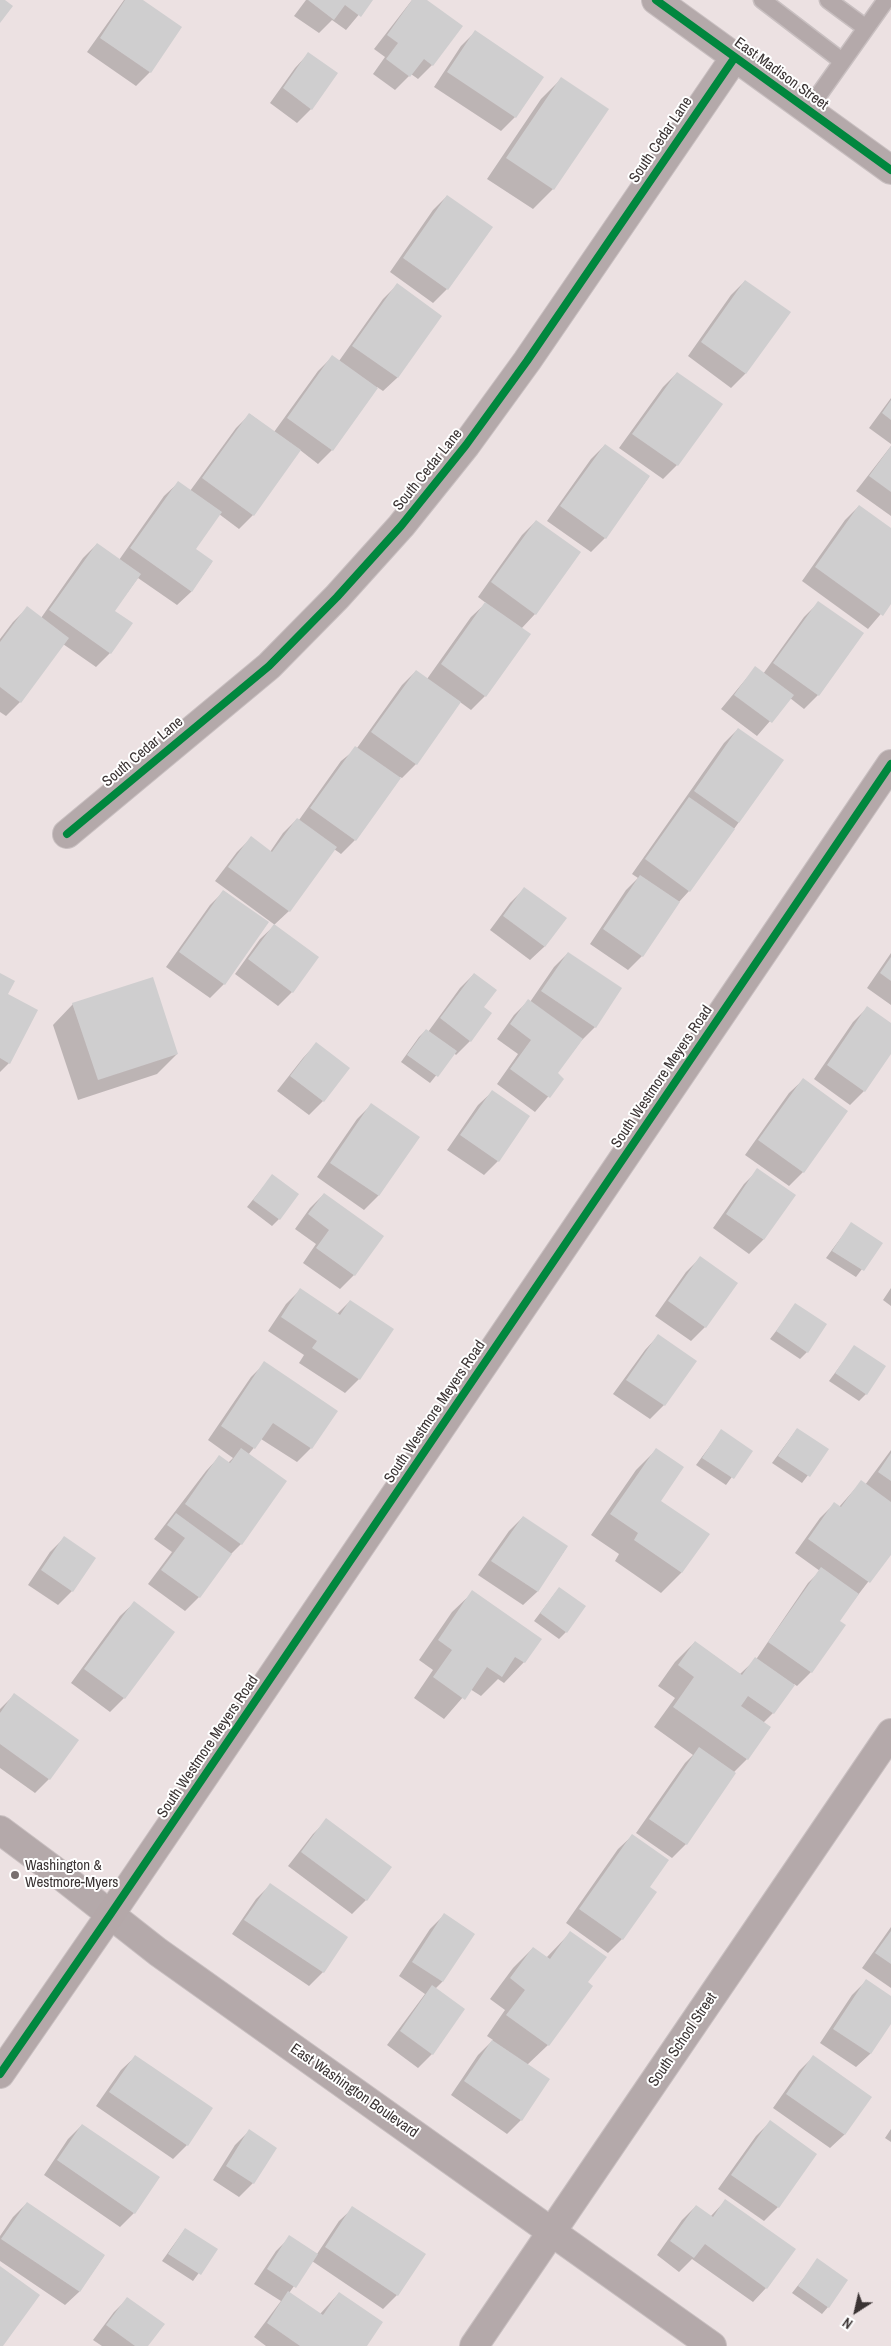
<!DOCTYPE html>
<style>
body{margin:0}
#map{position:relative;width:891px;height:2346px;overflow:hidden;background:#ece1e2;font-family:"Archivo Narrow",sans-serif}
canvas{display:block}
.north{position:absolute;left:831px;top:2286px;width:50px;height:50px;-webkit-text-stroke:4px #fff;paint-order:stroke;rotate:215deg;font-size:14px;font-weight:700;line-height:20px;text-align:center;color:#3a3333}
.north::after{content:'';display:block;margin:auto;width:18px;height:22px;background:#3a3333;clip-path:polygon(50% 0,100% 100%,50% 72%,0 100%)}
</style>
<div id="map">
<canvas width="891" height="2346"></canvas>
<div class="north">N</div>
</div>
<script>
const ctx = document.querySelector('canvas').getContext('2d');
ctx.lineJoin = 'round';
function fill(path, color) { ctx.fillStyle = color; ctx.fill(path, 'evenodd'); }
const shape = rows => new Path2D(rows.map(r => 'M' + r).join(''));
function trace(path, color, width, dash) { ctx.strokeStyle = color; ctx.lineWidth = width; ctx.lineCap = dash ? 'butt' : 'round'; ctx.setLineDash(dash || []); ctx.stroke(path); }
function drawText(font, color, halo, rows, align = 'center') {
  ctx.font = font + ' "Archivo Narrow",sans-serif'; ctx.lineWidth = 4; ctx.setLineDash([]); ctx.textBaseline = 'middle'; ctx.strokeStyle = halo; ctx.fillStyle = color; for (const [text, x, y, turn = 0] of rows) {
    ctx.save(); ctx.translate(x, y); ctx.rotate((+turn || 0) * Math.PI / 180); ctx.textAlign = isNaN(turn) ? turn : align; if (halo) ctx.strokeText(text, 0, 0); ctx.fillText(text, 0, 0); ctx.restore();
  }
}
fill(shape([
 [124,0,141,0,150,72,136,86,87,52],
 [306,0,371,0,346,30,332,20,319,33,294,16],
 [412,0,425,0,432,65,418,79,411,74,395,90,373,74,385,57,374,49],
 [475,32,515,117,501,131,434,87,461,46],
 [308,54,311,109,297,123,270,103,295,68],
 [561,79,553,189,533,209,487,179,541,99],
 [447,196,447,289,433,303,390,272,433,210],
 [745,281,789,312,745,374,731,388,688,356,731,295],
 [397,285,441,316,397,378,383,391,377,387,332,450,318,464,300,450,253,515,239,529,219,514,194,549,212,562,191,592,177,605,138,578,114,611,110,653,96,667,63,644,20,702,6,716,0,712,0,639,13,622,27,608,41,618,83,558,97,544,119,560,164,496,178,483,190,491,236,428,250,414,274,432,318,371,332,357,339,361,383,299],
 [677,373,677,465,663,479,619,448,663,387],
 [891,398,891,444,869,428],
 [605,445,649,477,605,538,591,552,547,521,591,459],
 [891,446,891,516,856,491],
 [859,506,891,529,891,602,868,629,802,581,845,520],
 [536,521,535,614,521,629,485,696,471,710,460,702,416,764,402,778,400,777,355,840,341,854,334,849,289,911,274,925,292,992,278,1006,235,974,260,939,275,925,215,881,237,852,251,838,270,852,283,833,297,819,299,820,341,761,357,748,402,685,416,671,427,679,471,617,486,603,478,597,522,535],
 [818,603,818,695,804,709,790,698,757,736,721,709,755,668,763,674,804,617],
 [738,729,739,822,689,891,679,902,642,956,628,970,590,944,626,890,638,878,632,874,724,743],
 [524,889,565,919,544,947,530,960,490,930,510,903],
 [224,891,267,923,224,984,210,998,166,967,210,905],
 [568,953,595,1027,581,1041,556,1074,563,1079,535,1112,497,1084,518,1054,497,1039,514,1015,528,1001,530,1002,554,967],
 [891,953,891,1005,867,988],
 [0,974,6,995,9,1063,0,1072],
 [474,974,482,1007,470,1041,456,1055,454,1053,430,1083,401,1062,419,1037,426,1030,428,1032,460,988],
 [73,1004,177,1054,157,1074,78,1100,53,1025],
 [867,1008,891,1025,891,1052,864,1091,850,1105,814,1079,853,1022],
 [316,1044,323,1101,309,1115,277,1091,303,1058],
 [803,1080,847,1111,803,1172,789,1186,745,1155,789,1093],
 [492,1092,528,1117,498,1161,484,1175,447,1150,478,1105],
 [371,1105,418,1137,378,1196,364,1210,317,1177,357,1119],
 [758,1170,794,1195,763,1240,749,1254,713,1228,744,1184],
 [272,1176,279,1219,272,1226,247,1207],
 [324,1194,354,1275,340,1289,303,1263,316,1244,295,1229,310,1208],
 [851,1224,881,1244,856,1277,826,1258],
 [700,1258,705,1327,691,1341,655,1316,686,1272],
 [891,1288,891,1306,883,1300],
 [300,1290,337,1314,350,1301,392,1329,359,1379,345,1393,299,1363,304,1355,268,1331,286,1304],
 [796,1305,807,1352,800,1359,770,1339],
 [658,1336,695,1361,664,1405,650,1419,613,1394,645,1350],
 [854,1347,866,1394,859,1401,829,1381],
 [265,1363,336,1412,311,1448,297,1462,261,1439,248,1455,285,1482,241,1544,230,1555,199,1597,185,1611,148,1584,172,1552,154,1539,206,1471,219,1457,228,1463,233,1458,208,1440,251,1377],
 [797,1429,827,1450,802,1483,772,1463],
 [721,1431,751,1451,726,1485,696,1465],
 [656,1450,660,1501,708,1534,681,1573,661,1593,615,1561,619,1554,591,1535,636,1470],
 [891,1450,891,1552,838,1621,811,1672,797,1686,794,1684,773,1713,763,1723,747,1759,733,1773,686,1844,672,1858,636,1833,685,1763,693,1755,654,1727,675,1698,658,1686,675,1662,695,1642,740,1674,757,1658,808,1583,820,1571,795,1553,820,1518,834,1504,839,1507,861,1482,865,1485],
 [523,1517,567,1547,537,1592,523,1605,478,1575,509,1531],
 [64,1538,72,1591,58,1605,28,1585,50,1552],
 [559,1588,566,1632,559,1639,534,1621],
 [473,1592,524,1662,504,1683,498,1679,481,1696,470,1689,444,1719,414,1698,433,1670,419,1660,452,1612],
 [134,1603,124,1698,110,1712,71,1683,120,1616],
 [14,1695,77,1740,49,1779,35,1793,0,1768,0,1709],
 [327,1820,366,1900,352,1914,288,1866,313,1834],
 [632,1836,649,1888,622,1939,608,1953,566,1923,618,1849],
 [270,1885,346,1937,323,1972,309,1986,232,1934,256,1899],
 [444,1915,473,1934,442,1982,435,1989,432,2054,418,2068,387,2045,425,1994,399,1976,430,1929],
 [891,1927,891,1988,862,1968],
 [571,1932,586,1982,548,2045,527,2065,521,2120,507,2134,451,2095,478,2055,493,2040,487,2036,505,2010,490,1999,513,1968,533,1948,546,1958],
 [866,1981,891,1997,891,2022,870,2054,856,2067,820,2043,852,1995],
 [135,2057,187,2145,173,2159,96,2106,121,2070],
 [813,2057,871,2097,844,2135,830,2148,773,2108,799,2071],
 [770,2122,815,2154,778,2207,764,2221,718,2189,756,2136],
 [82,2125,134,2213,120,2227,44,2175,68,2139],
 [891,2129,891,2142,885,2138],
 [249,2131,253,2183,239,2197,213,2180,235,2145],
 [725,2201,766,2288,753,2302,692,2259,679,2272,657,2255,682,2220,696,2206,710,2217],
 [27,2203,104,2256,79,2292,65,2305,0,2261,0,2236,13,2217],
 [353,2208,397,2295,383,2309,312,2261,289,2293,320,2314,339,2293,365,2346,266,2346,254,2337,281,2301,254,2284,276,2251,290,2237,317,2254,339,2221],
 [185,2229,216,2249,193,2281,162,2261],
 [818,2260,828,2307,822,2314,792,2293],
 [128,2298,147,2346,102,2346,93,2340,114,2312]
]), '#0003');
fill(shape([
 [0,0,5,0,13,6,0,23],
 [125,0,143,0,182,27,151,73,100,38],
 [308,0,373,0,361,17,345,5,334,20],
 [412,0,427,0,463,26,433,66,424,59,410,77,386,59,398,43,387,35],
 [475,30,544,77,516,118,447,72],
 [308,52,338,73,312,110,283,88],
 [561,77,609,109,554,190,506,158],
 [447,195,493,227,448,290,403,258],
 [745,280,791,312,746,374,701,342],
 [397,283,442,316,398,378,352,346],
 [332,355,378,388,333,451,287,418],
 [677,372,723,404,678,466,632,434],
 [891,400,891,420,882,413],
 [249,413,301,450,254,516,202,478],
 [605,444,650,476,606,539,560,506],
 [891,446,891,492,869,476],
 [178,481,222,512,196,549,213,561,192,592,130,548],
 [859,505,891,528,891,604,883,616,815,567],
 [536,520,581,552,536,615,491,582],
 [97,543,141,574,115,611,133,623,111,654,49,610],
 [818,601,864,633,819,696,773,663],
 [485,602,531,634,486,697,441,664],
 [27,606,69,638,21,703,0,687,0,642],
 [755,666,794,695,772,723,734,695],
 [416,670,461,702,417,765,371,732],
 [738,728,784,760,739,823,694,791],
 [355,746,401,778,356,841,310,808],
 [689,797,735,829,690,892,645,859],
 [297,818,337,847,290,912,228,867,251,836,272,852],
 [640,875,680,902,643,957,603,929],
 [524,887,567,918,545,947,503,916],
 [223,890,269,922,225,985,179,952],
 [274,924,319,957,293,993,248,959],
 [568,952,622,988,596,1028,541,991],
 [891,957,891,981,880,973],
 [0,973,15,981,8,994,38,1010,10,1064,0,1058],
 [474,973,497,990,484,1007,492,1013,471,1042,440,1018],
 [153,977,178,1054,98,1080,72,1003],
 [528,999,583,1039,558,1073,564,1079,550,1098,510,1069,531,1040,510,1024],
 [867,1006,891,1023,891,1054,865,1092,827,1065],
 [426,1029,457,1051,438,1077,407,1055],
 [316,1042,350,1068,324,1102,290,1076],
 [803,1078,848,1111,804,1173,758,1140],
 [492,1090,530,1116,499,1162,460,1135],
 [371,1103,420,1137,379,1196,330,1163],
 [757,1168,796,1195,764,1240,726,1214],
 [272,1174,299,1194,280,1220,253,1200],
 [324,1193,384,1236,355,1276,316,1248,329,1230,308,1214],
 [851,1222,883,1243,864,1271,832,1251],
 [700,1256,738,1283,706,1328,668,1301],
 [300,1288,340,1315,350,1300,394,1329,360,1380,312,1348,317,1341,281,1317],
 [795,1303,827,1324,808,1353,776,1331],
 [658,1334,697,1361,665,1406,626,1380],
 [854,1345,886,1366,867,1395,835,1373],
 [264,1361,338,1411,312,1449,273,1423,255,1449,221,1426],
 [797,1428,829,1449,810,1477,778,1456],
 [721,1429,753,1451,734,1479,702,1458],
 [241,1448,287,1481,242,1545,185,1504,219,1455,230,1463],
 [656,1448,684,1467,661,1501,710,1534,682,1573,634,1540,638,1533,610,1514],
 [891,1453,891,1481,878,1472],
 [861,1480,891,1502,891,1555,870,1583,808,1539,834,1502,841,1507],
 [176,1513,232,1554,200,1598,161,1570,185,1538,167,1525],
 [523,1516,568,1546,538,1592,491,1561],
 [64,1536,96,1558,73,1592,41,1570],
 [821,1567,859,1594,840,1621,846,1625,812,1673,768,1642],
 [559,1587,586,1606,567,1633,540,1613],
 [472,1590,542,1639,525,1663,515,1657,502,1677,487,1667,465,1700,433,1677,452,1650,438,1640],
 [134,1601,175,1632,125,1699,84,1669],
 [695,1641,742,1675,755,1657,795,1685,774,1714,748,1696,741,1706,771,1727,748,1760,673,1707,694,1677,678,1665],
 [14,1693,79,1740,50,1780,0,1744,0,1713],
 [699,1747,736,1773,687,1845,649,1819],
 [326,1818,392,1867,367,1901,301,1852],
 [632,1834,669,1860,650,1887,657,1892,623,1940,579,1909],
 [270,1883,348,1937,324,1973,244,1920],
 [444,1913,475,1934,443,1982,412,1962],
 [570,1931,607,1957,588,1982,593,1986,549,2046,506,2015,525,1990,510,1978,533,1947,550,1959],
 [891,1931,891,1964,875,1953],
 [866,1979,891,1996,891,2024,871,2054,833,2029],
 [432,1985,465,2009,433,2055,400,2031],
 [492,2040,550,2079,522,2121,464,2081],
 [135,2055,213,2108,188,2146,109,2092],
 [813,2055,872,2097,845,2135,786,2094],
 [770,2120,817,2154,779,2208,731,2175],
 [82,2124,160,2177,135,2214,57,2160],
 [249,2129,277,2148,254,2184,226,2166],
 [725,2199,796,2249,767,2289,705,2244,694,2258,670,2241,696,2205,713,2217],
 [27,2202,105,2255,80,2292,1,2239],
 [352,2206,426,2254,398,2296,325,2247],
 [185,2228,218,2249,201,2275,168,2254],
 [289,2235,318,2254,296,2288,267,2269],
 [817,2258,848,2280,829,2308,798,2286],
 [0,2266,40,2295,3,2346,0,2346],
 [288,2291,323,2315,339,2292,383,2322,367,2346,300,2346,267,2323],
 [127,2297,165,2324,148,2346,135,2346,106,2325]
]), '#cfcecf');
const lane = shape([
 [762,0,842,61],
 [828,0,866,28],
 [808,110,886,0]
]);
const street = shape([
 [656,0,891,170],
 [67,834,269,666,337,597,401,526,466,445,527,361,735,57],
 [0,1830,55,1871,158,1952,712,2346],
 [474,2346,891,1733]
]);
const secondary = shape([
 [0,2074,110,1915,891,764]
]);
trace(lane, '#c8bfc0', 19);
trace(street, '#c8bfc0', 30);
trace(secondary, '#c8bfc0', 30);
trace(lane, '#b4a9aa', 16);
trace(street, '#b4a9aa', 28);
trace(secondary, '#b4a8a9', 28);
trace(shape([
 [656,0,891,170],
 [67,834,269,666,337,597,401,526,466,445,527,361,735,57],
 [0,2074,110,1915,891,764]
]), '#00873e', 8);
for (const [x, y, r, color] of [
 [15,1875,5,"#787070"]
]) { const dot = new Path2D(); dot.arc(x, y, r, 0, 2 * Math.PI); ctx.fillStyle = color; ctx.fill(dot); trace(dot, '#fff', 2); }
drawText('15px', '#3a3333', '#fff', [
 ["East Madison Street",781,74,36],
 ["South Cedar Lane",661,140,-56],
 ["South Cedar Lane",428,470,-51],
 ["South Cedar Lane",143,752,-40],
 ["South Westmore Meyers Road",662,1077,-56],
 ["South Westmore Meyers Road",435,1412,-56],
 ["South Westmore Meyers Road",208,1747,-56],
 ["South School Street",683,2040,-56],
 ["East Washington Boulevard",354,2091,35]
]);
drawText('15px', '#3a3333', '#fff', [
 ["Washington &",25,1866],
 ["Westmore-Myers",25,1883]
], 'left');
</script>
